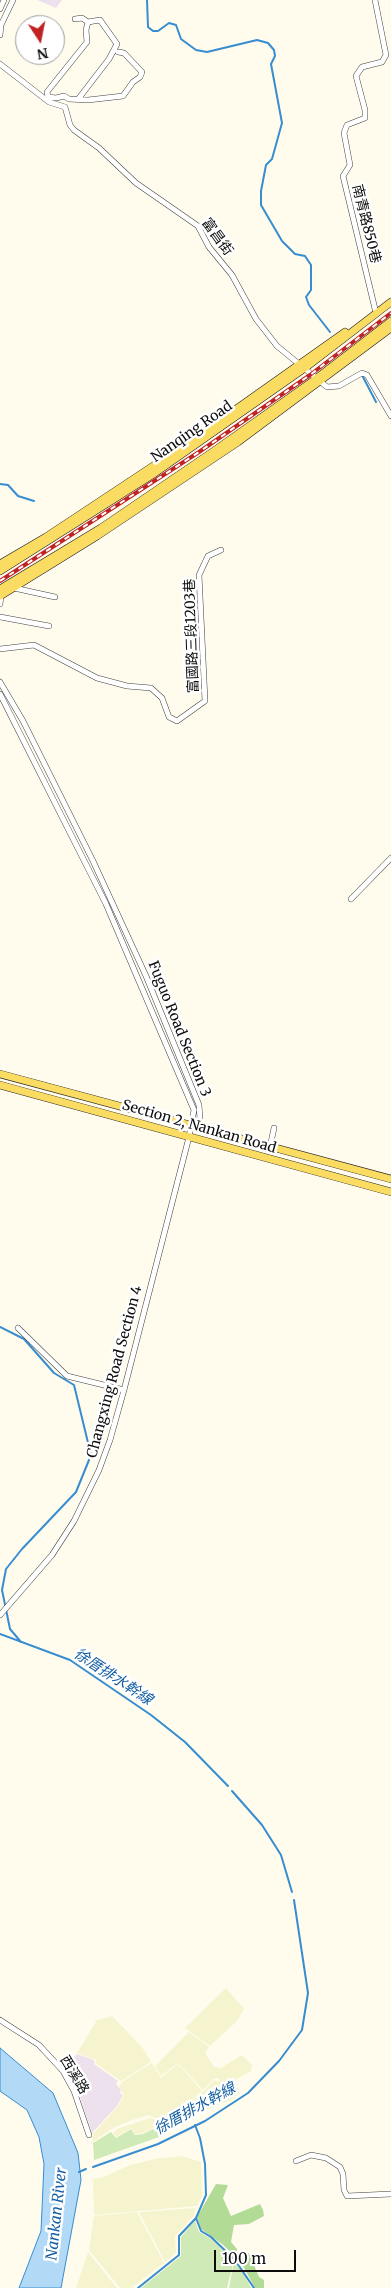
<!DOCTYPE html>
<meta charset="utf-8">
<style>
body{margin:0}
#map{position:relative;width:391px;height:2288px;overflow:hidden;background:#fffcee;font-family:Merriweather,serif}
canvas{display:block}
.north{position:absolute;left:15px;top:15px;width:50px;height:50px;box-sizing:border-box;background:#fff;border:1px solid #9e9e9e;border-radius:50%;rotate:169deg;font-size:14px;font-weight:700;line-height:20px;text-align:center;color:#0d0d0d}
.north::after{content:'';display:block;margin:auto;width:18px;height:22px;background:#c02324;clip-path:polygon(50% 0,100% 100%,50% 72%,0 100%)}
.scale{position:absolute;left:214px;top:2250px;width:82px;height:22px;box-sizing:border-box;border:2px solid #0d0d0d;border-top:0;padding-left:6px;font-size:15px;line-height:18px;white-space:nowrap;color:#0d0d0d;-webkit-text-stroke:4px #fff;paint-order:stroke}
</style>
<div id="map">
<canvas width="391" height="2288"></canvas>
<div class="north">N</div>
<div class="scale">100 m</div>
</div>
<script>
const ctx = document.querySelector('canvas').getContext('2d');
ctx.lineJoin = 'round';
function fill(path, color) { ctx.fillStyle = color; ctx.fill(path, 'evenodd'); }
const shape = rows => new Path2D(rows.map(r => 'M' + r).join(''));
function trace(path, color, width, dash) { ctx.strokeStyle = color; ctx.lineWidth = width; ctx.lineCap = dash ? 'butt' : 'round'; ctx.setLineDash(dash || []); ctx.stroke(path); }
function drawText(font, color, halo, rows, align = 'center') {
  ctx.font = font + ' Merriweather,"Noto Sans TC",serif'; ctx.lineWidth = 5; ctx.setLineDash([]); ctx.textBaseline = 'middle'; ctx.strokeStyle = halo; ctx.fillStyle = color; for (const [text, x, y, turn = 0] of rows) {
    ctx.save(); ctx.translate(x, y); ctx.rotate((+turn || 0) * Math.PI / 180); ctx.textAlign = isNaN(turn) ? turn : align; if (halo) ctx.strokeText(text, 0, 0); ctx.fillText(text, 0, 0); ctx.restore();
  }
}
fill(shape([
 [37,0,62,0,56,8],
 [77,2054,94,2060,94,2064,118,2081,116,2084,121,2090,120,2093,123,2095,117,2106,92,2133,78,2091,64,2065]
]), '#ece1ec');
fill(shape([
 [226,1988,244,2009,237,2021,210,2046,185,2028],
 [112,2016,142,2047,151,2062,121,2081,95,2063,96,2060,77,2053,97,2020],
 [189,2032,209,2047,205,2053,214,2067,221,2068,242,2055,252,2065,251,2071,235,2080,221,2083,235,2081,240,2093,231,2100,204,2111,194,2115,185,2114,159,2131,153,2128,143,2133,135,2134,131,2128,116,2137,113,2133,117,2129,150,2118,157,2120,164,2119,186,2105,204,2091,214,2080,221,2082,218,2078,214,2079,203,2090,178,2063,161,2076,155,2066],
 [152,2063,161,2078,178,2064,202,2091,186,2104,164,2118,157,2119,149,2115,132,2120,113,2128,93,2142,93,2134,118,2106,124,2095,119,2086,123,2081],
 [182,2156,201,2162,202,2196,197,2206,94,2215,93,2179,104,2177,130,2165,155,2159],
 [196,2208,194,2215,175,2236,176,2253,165,2262,139,2212],
 [137,2212,164,2263,131,2288,120,2288,89,2250,94,2216],
 [88,2252,117,2288,76,2288]
]), '#f5f4ce');
fill(shape([
 [186,2115,196,2116,159,2137,94,2160,93,2143,111,2132,116,2138,131,2129,135,2135,143,2134,153,2129,159,2132],
 [195,2220,199,2232,210,2238,234,2260,227,2288,141,2288,181,2256,181,2237],
 [234,2261,244,2274,251,2288,229,2288]
]), '#cfeab7');
fill(shape([
 [216,2184,228,2185,223,2198,231,2216,260,2204,263,2210,264,2216,249,2224,234,2225,231,2242,237,2249,237,2258,222,2244,201,2229,197,2217],
 [249,2253,259,2277,264,2280,264,2288,255,2288,241,2262,243,2256]
]), '#b2db96');
const water = shape([
 [0,2048,53,2093,78,2153,81,2180,61,2288,19,2288,41,2231,44,2164,39,2137,27,2110,0,2091,0,2048]
]);
fill(water, '#b2daf7');
trace(water, '#378dd0', 1);
trace(shape([
 [147,0,148,27,153,31,158,31,169,23,176,25,181,39,196,50,207,52,257,40,268,43,274,50,275,56,271,64,282,123,272,159,266,165,261,191,261,205,282,241,295,254,305,256,311,265,311,290,306,297,309,305,330,332],
 [363,377,376,402],
 [0,484,8,485,18,496,34,501],
 [0,1327,24,1339,54,1373,74,1385,91,1455,76,1492,22,1549,6,1569,2,1590,10,1629,21,1642],
 [0,1634,70,1660,151,1715,185,1742,228,1786],
 [232,1791,262,1825,281,1855,292,1892],
 [93,2167,158,2144,205,2121,248,2093,279,2061,302,2030,308,1993,294,1900],
 [79,2172,86,2169],
 [196,2218,201,2231,211,2237,235,2260,254,2288],
 [138,2288,179,2255,179,2236,196,2218,206,2195,205,2164,200,2138,195,2125]
]), '#378dd0', 2);
const minor = shape([
 [375,0,386,55,382,62,362,67,356,76,365,110,365,118,347,125,344,133,350,165,343,176,375,309],
 [0,9,4,0],
 [75,19,82,18,88,22],
 [0,35,1,25,13,0],
 [0,64,49,102,65,107,70,125,74,130,99,148,136,183,198,226,209,247,232,275,256,319,277,346,327,387,339,386,362,373,367,375,391,416],
 [79,98,109,59,117,44,100,20,88,22,86,30,87,42,47,92,48,97,56,98,64,96,69,99,88,100,123,96,133,82,140,77,142,72,124,53,118,52],
 [14,588,55,597],
 [0,604,1,596],
 [0,617,49,626],
 [0,649,34,645,97,678,127,686,151,688,162,698,169,717,177,721,205,701,199,575,208,556,221,550],
 [0,682,23,721,93,861,146,976,199,1105,200,1119,196,1129],
 [0,694,106,904,194,1110,189,1137,124,1390,110,1440,99,1470,74,1521,52,1555,0,1615],
 [351,899,391,858],
 [270,1147,274,1128],
 [18,1328,67,1376,124,1390],
 [0,2020,39,2045,63,2071,74,2091,89,2135],
 [296,2161,311,2155,326,2158,340,2167,343,2174,344,2190,347,2196,391,2194]
]);
const major = shape([
 [0,564,46,537,191,441,345,332],
 [0,571,155,473,305,368,391,302],
 [0,589,101,528,214,451,317,378,391,321],
 [0,596,97,536,238,442,391,328],
 [0,1074,391,1179],
 [0,1085,391,1192]
]);
trace(minor, '#404040', 6);
trace(major, '#1e1e1e', 8);
trace(minor, '#fff', 5);
trace(major, '#fbdc62', 7);
const rail = shape([
 [0,581,199,452,310,375,391,313]
]);
trace(rail, '#c02324', 4);
trace(rail, '#fff', 2, [5.5]);
drawText('14px', '#0d0d0d', '#fff', [
 ["南青路850巷",366,224,76],
 ["富昌街",217,237,54],
 ["Nanqing Road",192,432,-35],
 ["富國路三段1203巷",192,636,-92],
 ["Fuguo Road Section 3",179,1029,68],
 ["Section 2, Nankan Road",199,1127,16],
 ["Changxing Road Section 4",115,1372,-75],
 ["西溪路",74,2075,59]
]);
drawText('italic 15px', '#145ea2', '#fff', [
 ["徐厝排水幹線",113,1677,33],
 ["徐厝排水幹線",195,2109,-29],
 ["Nankan River",57,2214,-84]
]);
</script>
